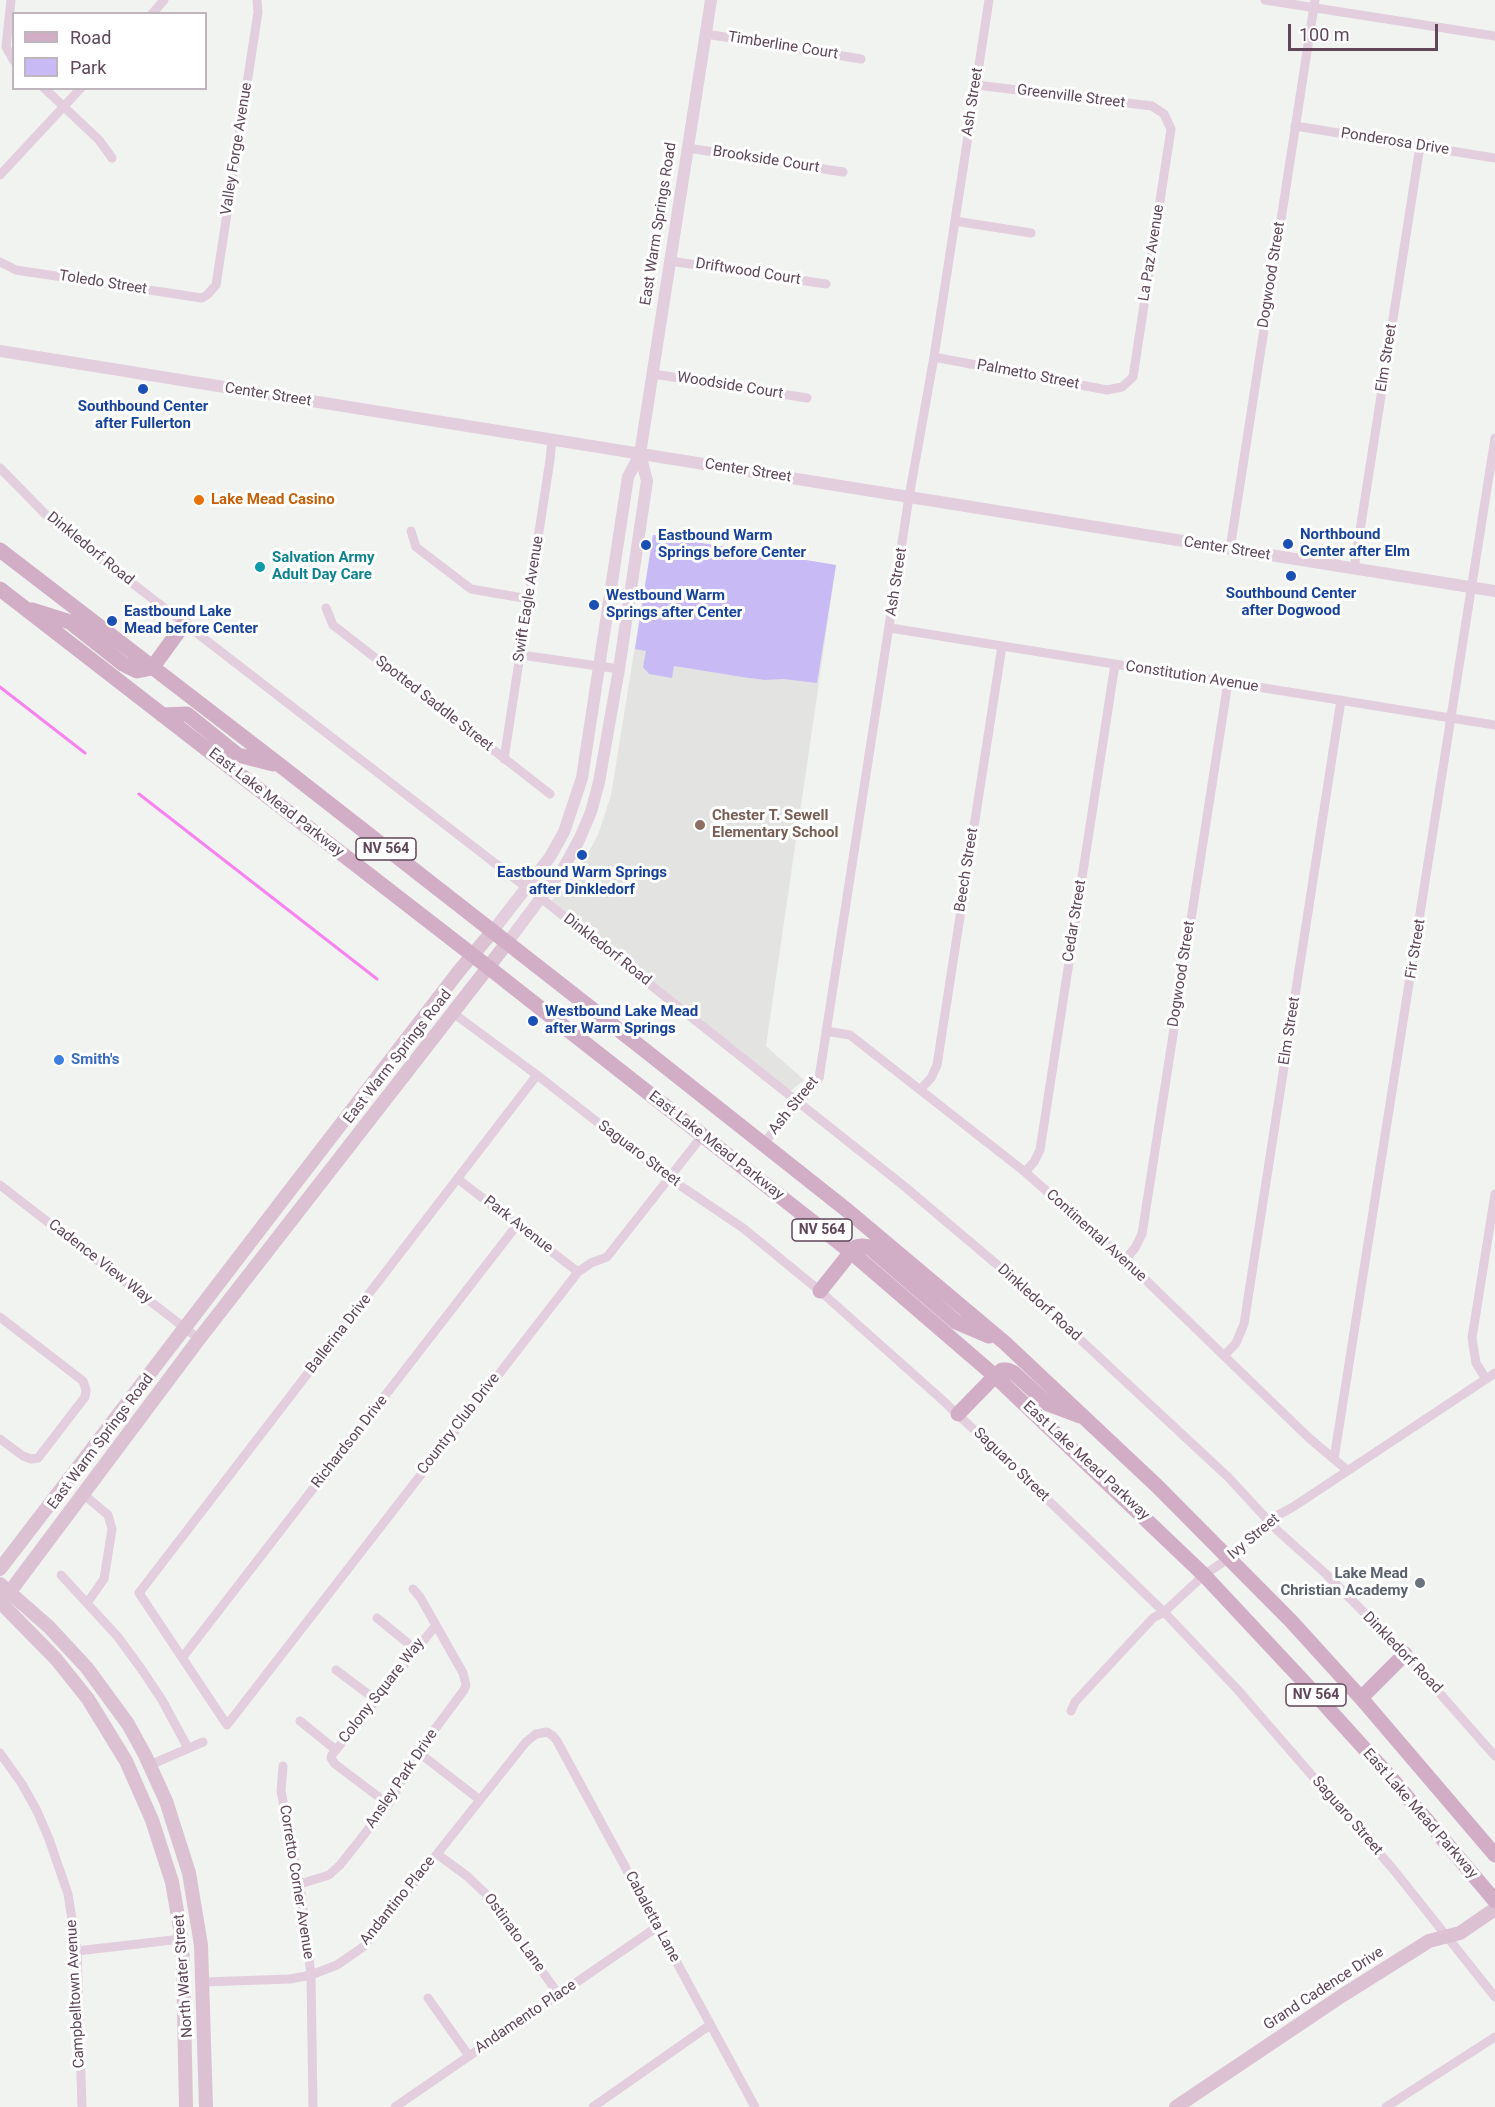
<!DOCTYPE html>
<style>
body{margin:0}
#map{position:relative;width:1495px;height:2107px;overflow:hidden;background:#f1f3f0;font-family:Roboto,sans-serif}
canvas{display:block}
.legend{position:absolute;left:12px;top:12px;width:195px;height:78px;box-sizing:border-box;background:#fff;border:2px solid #bfb5bc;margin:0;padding:8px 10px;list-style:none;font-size:18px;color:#604658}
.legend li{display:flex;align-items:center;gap:12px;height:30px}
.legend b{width:30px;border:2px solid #bfb5bc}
.scale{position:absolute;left:1288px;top:24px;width:150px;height:27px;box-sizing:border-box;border:3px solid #604658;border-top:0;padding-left:8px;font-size:18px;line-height:21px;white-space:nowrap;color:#604658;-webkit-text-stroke:4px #fff;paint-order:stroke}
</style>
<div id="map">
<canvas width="1495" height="2107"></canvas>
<ul class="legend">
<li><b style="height:8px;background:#d2adc6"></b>Road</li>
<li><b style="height:16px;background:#c8bbf5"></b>Park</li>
</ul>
<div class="scale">100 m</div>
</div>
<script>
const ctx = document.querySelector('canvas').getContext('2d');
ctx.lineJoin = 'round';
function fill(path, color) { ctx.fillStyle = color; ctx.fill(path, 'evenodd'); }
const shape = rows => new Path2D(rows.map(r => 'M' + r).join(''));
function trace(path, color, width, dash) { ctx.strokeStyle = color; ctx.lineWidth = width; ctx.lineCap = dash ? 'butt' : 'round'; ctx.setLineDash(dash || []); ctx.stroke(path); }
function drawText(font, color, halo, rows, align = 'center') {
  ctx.font = font + ' Roboto,sans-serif'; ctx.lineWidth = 6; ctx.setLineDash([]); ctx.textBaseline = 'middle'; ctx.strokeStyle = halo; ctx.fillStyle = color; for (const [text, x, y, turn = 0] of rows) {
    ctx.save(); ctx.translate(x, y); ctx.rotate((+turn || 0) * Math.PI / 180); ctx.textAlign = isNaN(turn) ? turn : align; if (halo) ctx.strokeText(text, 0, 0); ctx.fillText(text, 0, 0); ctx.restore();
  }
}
fill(shape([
 [653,535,836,565,766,1046,804,1080,784,1096,545,907,565,887,583,862,598,835,611,795]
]), '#e3e4e1');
fill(shape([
 [653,535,836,565,817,683,783,679,765,680,742,677,674,666,672,678,649,674,643,667,646,651,635,649]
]), '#c8bbf5');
trace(shape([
 [0,687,85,753],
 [139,794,377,979]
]), '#f683f0', 3);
trace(shape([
 [11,0,6,47,14,61],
 [1265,0,1495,36],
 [152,14,164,0],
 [706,34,861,59],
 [44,88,99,140,112,158],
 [1295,126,1495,158],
 [688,148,843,172],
 [0,175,81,88],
 [955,221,1031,233],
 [670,261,826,284],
 [0,262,16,270,202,298,207,295,216,285,258,12,257,0],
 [934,357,1107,390,1122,387,1133,377,1171,129,1164,114,1152,106,976,85],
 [653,374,807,398],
 [0,468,53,522,527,888],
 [411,531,416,547,471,589,529,599],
 [1230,549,1315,0],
 [1354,569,1420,146],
 [326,608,333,625,550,794],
 [890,628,1495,725],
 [521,655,619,669],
 [504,759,550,460,552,439],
 [541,898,904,1186,1027,1290,1228,1477,1278,1531,1326,1574,1405,1654,1495,1756],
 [453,1013,537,1075,669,1178,743,1228,820,1291,939,1397,1016,1469,1164,1612,1237,1689,1393,1869,1495,1997],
 [826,1031,850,1035,1025,1172,1125,1260,1309,1438,1347,1470],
 [537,1075,139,1593,227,1725,578,1272,591,1263,607,1257,702,1136],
 [920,1090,931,1078,937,1065,1002,646],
 [763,1144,819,1078,909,497,934,357,989,0],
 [1025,1172,1034,1162,1040,1150,1115,664],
 [458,1179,578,1272],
 [0,1185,199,1339],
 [1125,1260,1135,1248,1142,1234,1228,682],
 [0,1317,83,1381,86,1390,85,1397,38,1458,31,1459,23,1456,0,1439],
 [1224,1356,1236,1343,1244,1324,1341,700],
 [1486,1379,1476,1363,1472,1338,1495,1194],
 [1334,1459,1495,438],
 [83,1494,108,1515,112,1529,104,1579,87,1603],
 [61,1575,118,1637,142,1670,162,1700,188,1748],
 [377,1618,415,1649],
 [182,1658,517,1225],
 [336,1670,376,1700],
 [1071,1711,1075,1702,1153,1618,1164,1612,1204,1575,1229,1558,1269,1520,1293,1507,1495,1373],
 [300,1721,336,1750],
 [418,1752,480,1800],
 [0,1753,22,1784,37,1811,49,1839,68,1894,77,1951,82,2107],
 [150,1765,203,1742],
 [283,1766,281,1791,301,1893,311,1975,313,2107],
 [388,1804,335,1764,331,1758,332,1755,436,1625],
 [437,1854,467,1876,489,1897,559,1995],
 [300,1884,329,1875,340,1865,393,1798,409,1764,464,1690,466,1685,463,1673,420,1597,413,1589],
 [77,1951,181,1939],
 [204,1982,290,1979,311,1975,337,1965,363,1947,526,1742,536,1734,547,1732,553,1736,557,1741,755,2107],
 [428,1998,469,2056],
 [395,2107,657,1927],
 [593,2107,710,2025],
 [1386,2107,1495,2037]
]), '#e2cedc', 9);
trace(shape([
 [0,351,1495,591],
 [492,932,550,857,564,832,582,778,628,477,640,454,711,0],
 [507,943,564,867,579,840,591,812,599,782,619,669,647,481,640,454]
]), '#e2cedc', 12);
trace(shape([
 [0,1569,291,1189,459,971,492,932],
 [0,1584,49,1627,87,1668,128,1724,145,1755,166,1801,189,1873,201,1945,206,2107],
 [0,1602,56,1659,88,1699,126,1761,152,1820,172,1882,180,1928,183,1962,186,2107],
 [0,1605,199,1339,507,943],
 [1176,2107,1343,1995,1429,1941,1460,1933,1495,1909]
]), '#dbc1d2', 14);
trace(shape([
 [0,550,281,766,642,1048,848,1211,1005,1343,1157,1486,1291,1621,1361,1698,1495,1855],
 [0,589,488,967,851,1252,995,1376,1204,1575,1305,1683,1392,1779,1495,1901],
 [32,610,70,622,123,664,137,671,152,668,184,624],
 [162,715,187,714,238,755,273,764],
 [820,1291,851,1252,856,1247,862,1246,869,1247,956,1322,989,1336],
 [958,1414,995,1376,1002,1370,1007,1370,1014,1373,1048,1404,1080,1416],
 [1361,1698,1405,1654]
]), '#d2adc6', 15);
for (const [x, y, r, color] of [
 [143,389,6,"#1a4fb4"],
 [199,500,6,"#e8710a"],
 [1288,544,6,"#1a4fb4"],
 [646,545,6,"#1a4fb4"],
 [260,567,6,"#0f9aa8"],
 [1291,576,6,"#1a4fb4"],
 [594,605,6,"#1a4fb4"],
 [112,621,6,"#1a4fb4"],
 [700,825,6,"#8d6e63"],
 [582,855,6,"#1a4fb4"],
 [533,1021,6,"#1a4fb4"],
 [59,1060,6,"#3f7fe0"],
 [1420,1583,6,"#6b7280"]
]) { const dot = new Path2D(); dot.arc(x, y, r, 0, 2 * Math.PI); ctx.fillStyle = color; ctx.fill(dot); trace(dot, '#fff', 2); }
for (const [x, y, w] of [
 [386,849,60],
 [822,1230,60],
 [1316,1695,60]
]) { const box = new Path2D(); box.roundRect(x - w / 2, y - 11, w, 22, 4.5); ctx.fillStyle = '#fff'; ctx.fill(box); trace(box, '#604658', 1.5); }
drawText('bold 14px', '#604658', null, [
 ["NV 564",386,849],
 ["NV 564",822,1230],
 ["NV 564",1316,1695]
]);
drawText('15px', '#604658', '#fff', [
 ["Timberline Court",783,46,9],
 ["Greenville Street",1071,97,7],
 ["Ash Street",973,102,-81],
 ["Ponderosa Drive",1395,142,9],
 ["Valley Forge Avenue",237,149,-81],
 ["Brookside Court",766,160,9],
 ["East Warm Springs Road",659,224,-81],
 ["La Paz Avenue",1152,253,-81],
 ["Driftwood Court",748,272,9],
 ["Dogwood Street",1272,275,-81],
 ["Toledo Street",103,283,9],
 ["Elm Street",1387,358,-81],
 ["Palmetto Street",1028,375,11],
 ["Woodside Court",730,386,9],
 ["Center Street",268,395,9],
 ["Center Street",748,471,9],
 ["Dinkledorf Road",90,549,39],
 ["Center Street",1227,549,9],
 ["Ash Street",897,582,-81],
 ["Swift Eagle Avenue",529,599,-81],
 ["Constitution Avenue",1192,677,9],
 ["Spotted Saddle Street",434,704,38],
 ["East Lake Mead Parkway",276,803,38],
 ["Beech Street",967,870,-81],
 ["Cedar Street",1075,921,-81],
 ["Fir Street",1416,949,-81],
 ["Dinkledorf Road",607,950,38],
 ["Dogwood Street",1182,974,-81],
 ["Elm Street",1290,1031,-81],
 ["East Warm Springs Road",398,1057,-52],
 ["Ash Street",794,1106,-51],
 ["East Lake Mead Parkway",716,1146,38],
 ["Saguaro Street",639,1154,37],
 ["Park Avenue",518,1225,38],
 ["Continental Avenue",1096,1236,42],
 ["Cadence View Way",100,1262,38],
 ["Dinkledorf Road",1039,1303,42],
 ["Ballerina Drive",339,1334,-52],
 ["Country Club Drive",459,1424,-52],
 ["East Warm Springs Road",101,1442,-53],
 ["Richardson Drive",350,1442,-52],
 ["East Lake Mead Parkway",1086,1461,43],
 ["Saguaro Street",1011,1465,44],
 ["Ivy Street",1254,1537,-40],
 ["Dinkledorf Road",1402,1653,46],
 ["Colony Square Way",382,1691,-52],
 ["Ansley Park Drive",402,1779,-56],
 ["East Lake Mead Parkway",1420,1814,49],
 ["Saguaro Street",1347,1816,49],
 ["Corretto Corner Avenue",296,1882,81],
 ["Andantino Place",398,1901,-51],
 ["Cabaletta Lane",652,1917,62],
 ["Ostinato Lane",514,1933,54],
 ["North Water Street",184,1976,-94],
 ["Grand Cadence Drive",1324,1989,-33],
 ["Campbelltown Avenue",76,1994,-93],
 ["Andamento Place",526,2017,-34]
]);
drawText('bold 15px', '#164399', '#fff', [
 ["Southbound Center",143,407,"center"],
 ["after Fullerton",143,424,"center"],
 ["Northbound",1300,535],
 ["Center after Elm",1300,552],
 ["Eastbound Warm",658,536],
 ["Springs before Center",658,553],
 ["Southbound Center",1291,594,"center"],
 ["after Dogwood",1291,611,"center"],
 ["Westbound Warm",606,596],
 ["Springs after Center",606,613],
 ["Eastbound Lake",124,612],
 ["Mead before Center",124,629],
 ["Eastbound Warm Springs",582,873,"center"],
 ["after Dinkledorf",582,890,"center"],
 ["Westbound Lake Mead",545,1012],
 ["after Warm Springs",545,1029]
], 'left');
drawText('bold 15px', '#c56008', '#fff', [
 ["Lake Mead Casino",211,500]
], 'left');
drawText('bold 15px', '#0d838f', '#fff', [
 ["Salvation Army",272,558],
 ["Adult Day Care",272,575]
], 'left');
drawText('bold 15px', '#785e54', '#fff', [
 ["Chester T. Sewell",712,816],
 ["Elementary School",712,833]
], 'left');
drawText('bold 15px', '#366cbe', '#fff', [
 ["Smith's",71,1060]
], 'left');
drawText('bold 15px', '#5b616d', '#fff', [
 ["Lake Mead",1408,1574],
 ["Christian Academy",1408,1591]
], 'right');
</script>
